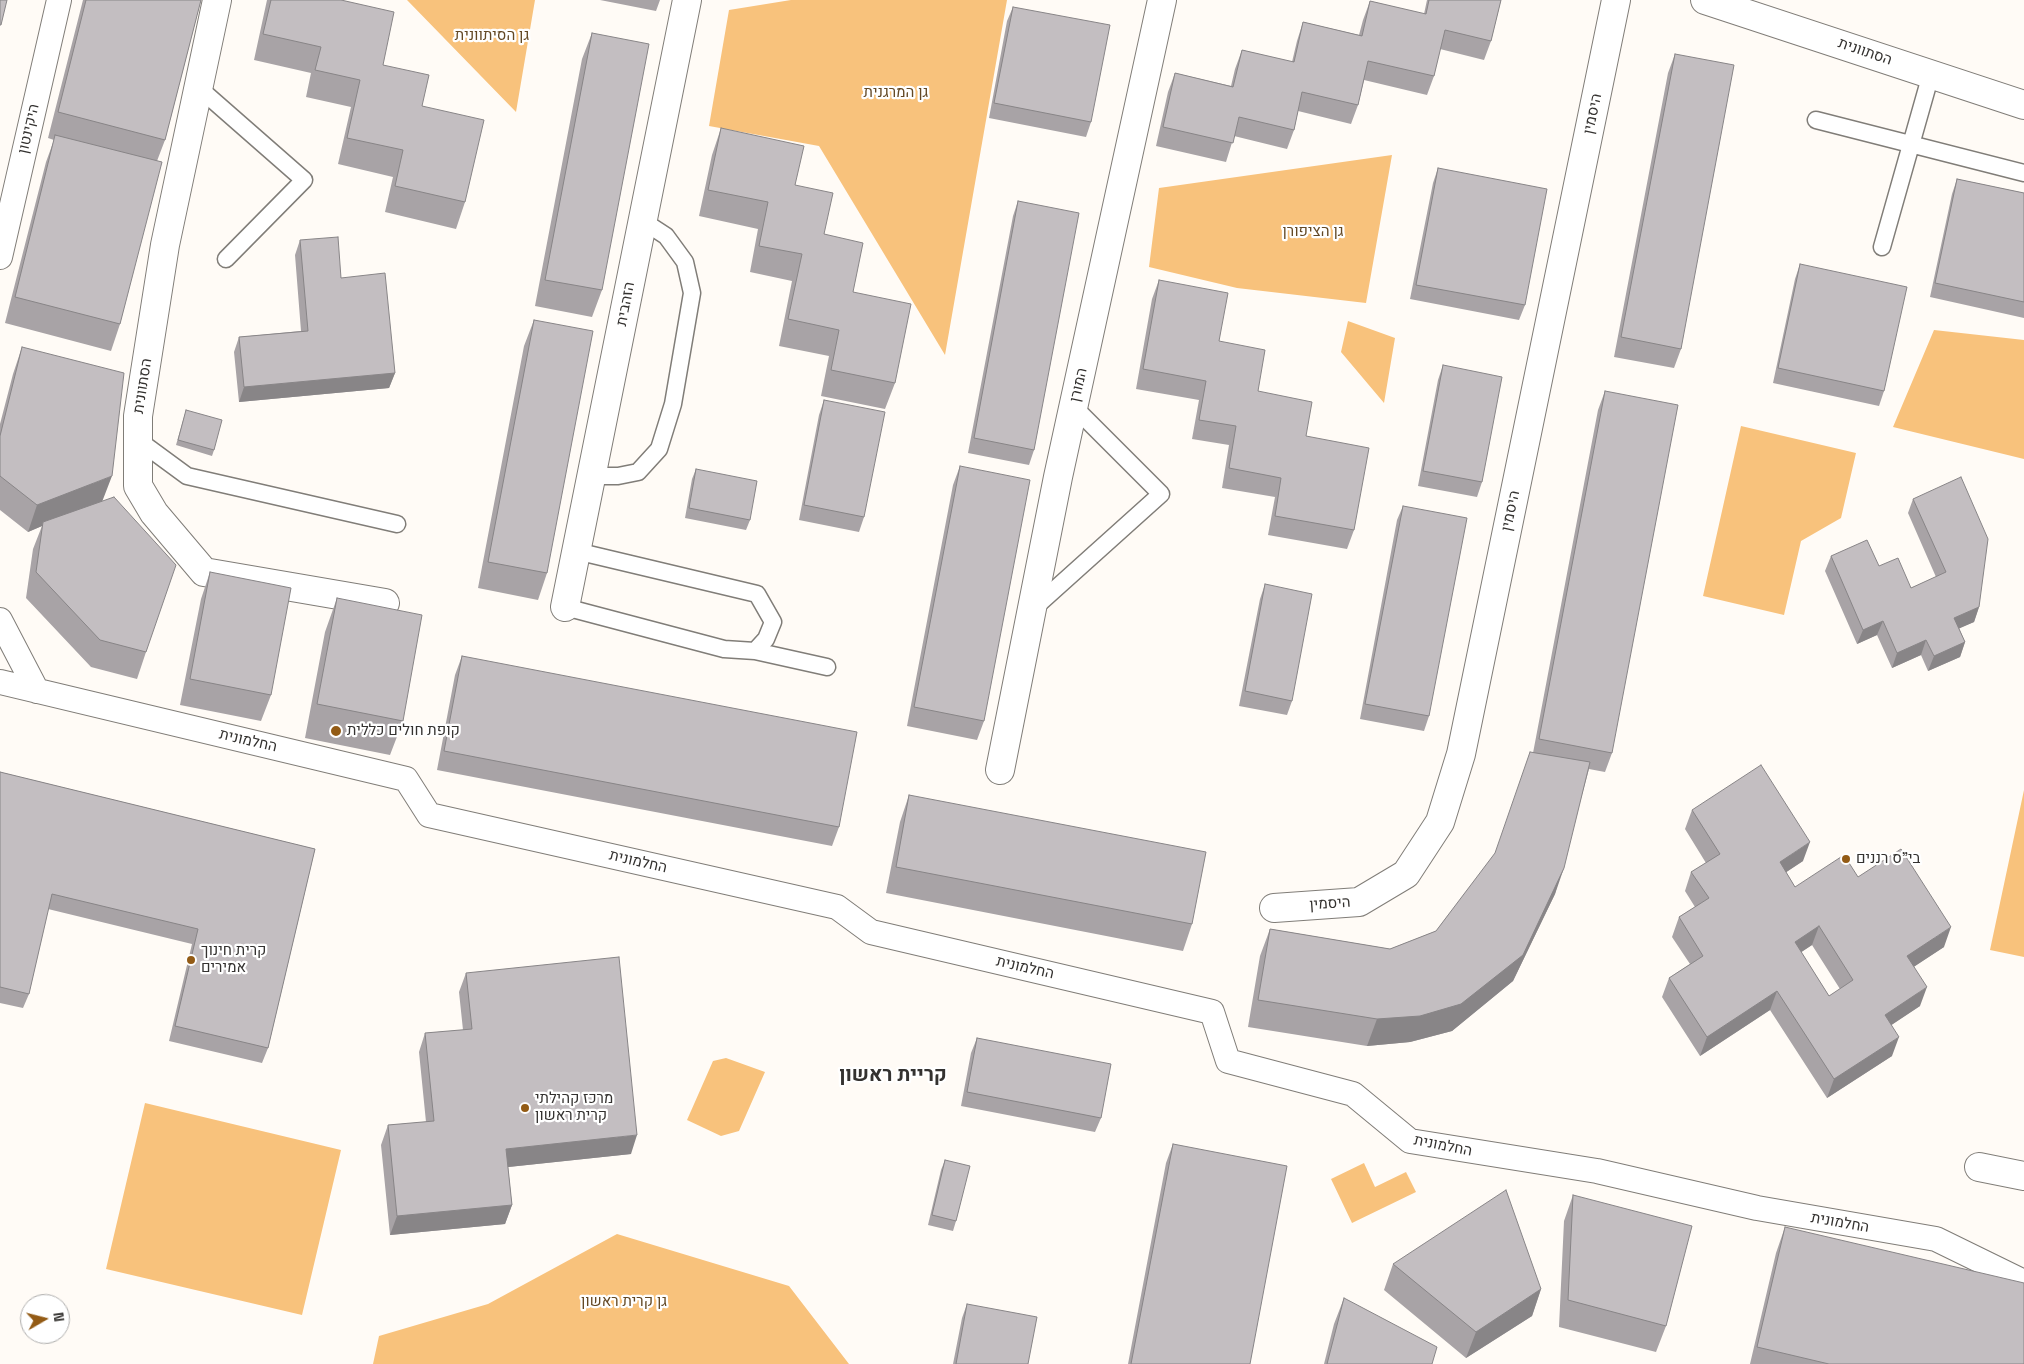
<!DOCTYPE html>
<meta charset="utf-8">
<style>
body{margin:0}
#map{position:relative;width:2024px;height:1364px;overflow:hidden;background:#fffbf6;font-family:"Space Grotesk",sans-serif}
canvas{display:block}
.north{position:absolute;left:20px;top:1294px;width:50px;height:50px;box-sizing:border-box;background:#fff;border:1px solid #aeadac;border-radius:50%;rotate:82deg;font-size:14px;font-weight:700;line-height:20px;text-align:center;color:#343230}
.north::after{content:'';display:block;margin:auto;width:18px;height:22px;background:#935b15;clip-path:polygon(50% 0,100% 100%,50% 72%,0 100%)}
</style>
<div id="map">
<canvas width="2024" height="1364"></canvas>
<div class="north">N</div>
</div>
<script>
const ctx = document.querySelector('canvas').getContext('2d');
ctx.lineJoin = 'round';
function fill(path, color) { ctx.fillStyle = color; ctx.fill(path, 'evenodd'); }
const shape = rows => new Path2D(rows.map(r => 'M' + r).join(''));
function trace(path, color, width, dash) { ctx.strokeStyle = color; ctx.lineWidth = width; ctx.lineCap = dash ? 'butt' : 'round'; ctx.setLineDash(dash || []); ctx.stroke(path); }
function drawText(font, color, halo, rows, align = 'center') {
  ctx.font = font + ' "Space Grotesk",Heebo,sans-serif'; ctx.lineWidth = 4.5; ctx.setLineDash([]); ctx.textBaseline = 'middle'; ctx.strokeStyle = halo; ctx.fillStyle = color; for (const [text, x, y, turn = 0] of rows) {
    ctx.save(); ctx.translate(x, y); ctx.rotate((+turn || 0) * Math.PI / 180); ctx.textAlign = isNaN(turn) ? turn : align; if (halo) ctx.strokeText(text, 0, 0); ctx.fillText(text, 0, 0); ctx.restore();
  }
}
fill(shape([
 [407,0,535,0,516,112],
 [791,0,1007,0,945,355,819,146,709,126,729,10],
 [1392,155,1366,303,1237,288,1149,267,1159,188],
 [1348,321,1395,338,1384,403,1341,352],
 [1934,330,2024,340,2024,459,1893,427],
 [1741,426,1856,453,1841,518,1801,541,1784,615,1703,596],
 [2024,790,2024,957,1990,950],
 [726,1058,765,1072,739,1131,721,1136,687,1120,713,1061],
 [145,1103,341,1150,302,1315,106,1269],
 [1364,1163,1375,1187,1406,1172,1416,1192,1352,1223,1331,1179],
 [617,1234,789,1286,849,1364,373,1364,379,1336,488,1304]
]), '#f8c27c');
const service = shape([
 [199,88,304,180,226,259],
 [1816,120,2024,173],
 [1882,247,1931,74],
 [138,440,187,476,397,524],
 [591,476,618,476,638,472,659,449,673,404,692,293,685,262,666,236,643,221],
 [565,607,724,649,755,651,766,639,773,622,757,594,576,551],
 [1033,609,1161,494,1074,407],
 [755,651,827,667]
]);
const pedestrian = shape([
 [0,257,59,0],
 [0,620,37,691],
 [0,682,406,779,429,815,837,907,871,932,1212,1012,1228,1061,1353,1094,1410,1141,1597,1171,1757,1208,1936,1239,2024,1282]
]);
const minor = shape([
 [217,0,165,245,138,416,138,486,154,513,204,572,385,603],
 [1705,0,2024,105],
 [565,607,687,0],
 [1000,770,1058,477,1162,0],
 [1274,908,1359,902,1406,874,1440,822,1461,754,1616,0],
 [1979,1167,2024,1176]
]);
trace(service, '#807d78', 19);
trace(pedestrian, '#807d78', 26);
trace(minor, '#807d78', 30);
trace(service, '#fff', 16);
trace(pedestrian, '#fff', 24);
trace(minor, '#fff', 28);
fill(shape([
 [83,0,201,0,165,140,157,161,120,324,111,351,5,323,46,162,54,140,48,138],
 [267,0,341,0,383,65,422,106,465,202,456,229,385,212,393,177,338,164,351,107,306,97,311,73,254,60],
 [600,0,660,0,656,11],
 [1427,0,1501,0,1491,41,1484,60,1440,49,1434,76,1427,95,1364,80,1358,105,1351,124,1298,111,1294,130,1287,149,1234,136,1226,162,1156,146,1168,92,1175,73,1231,86,1235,69,1242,50,1292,62,1297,41,1303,22,1359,35,1363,20,1370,1,1424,14],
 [1013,7,1091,122,1086,137,989,118,1007,21],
 [592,33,602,290,592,317,535,306,582,59],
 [1675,54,1681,349,1674,368,1614,357,1668,73],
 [721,128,795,185,824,234,853,292,895,383,885,409,821,396,829,356,779,346,792,281,750,272,758,229,699,216,712,155],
 [1438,168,1525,305,1519,320,1410,299,1433,183],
 [1957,179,2024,193,2024,318,1930,297,1952,194],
 [1018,201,1034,450,1029,465,968,453,1013,216],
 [300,240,341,278,395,373,389,388,239,402,234,352,239,337,301,331,295,255],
 [1800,264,1884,391,1879,406,1773,383,1795,279],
 [1159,280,1219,341,1258,391,1306,436,1354,530,1347,549,1268,535,1275,497,1222,488,1229,445,1192,439,1199,400,1136,389,1152,299],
 [534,320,547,573,538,600,478,588,524,346],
 [22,347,102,501,146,652,137,679,91,667,26,598,33,549,42,526,28,532,0,510,0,424,13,374],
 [1443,365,1482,482,1477,497,1418,486,1438,380],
 [1605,391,1612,753,1605,772,1589,769,1555,894,1513,981,1452,1031,1410,1042,1367,1046,1248,1027,1260,956,1270,929,1390,949,1436,931,1495,854,1533,753,1598,410],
 [824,400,864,517,859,532,799,520,819,415],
 [186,410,214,450,212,456,176,445],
 [960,466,984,721,977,740,907,726,953,485],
 [696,469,750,520,746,530,685,518,692,479],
 [1913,499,1979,607,1974,622,1959,628,1965,642,1960,657,1928,671,1921,655,1892,668,1877,635,1857,644,1825,571,1831,556,1879,566,1911,588,1936,577,1908,513],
 [1403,506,1429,716,1424,731,1360,719,1397,520],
 [210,572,271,695,261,721,180,705,201,599],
 [1265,584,1292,701,1287,715,1239,706,1260,599],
 [337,598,403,721,390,755,305,738,325,632],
 [462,656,839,827,832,846,437,770,455,675],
 [0,772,315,849,268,1048,262,1063,169,1041,192,944,48,909,29,994,23,1008,0,1003],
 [909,795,1192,924,1183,951,886,893,900,822],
 [1692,810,1803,861,1786,872,1795,887,1858,877,1944,947,1913,967,1920,1006,1891,1025,1892,1056,1827,1098,1770,1010,1700,1056,1662,997,1669,978,1690,964,1672,937,1679,917,1695,907,1685,891,1691,872,1706,863,1685,829],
 [1812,945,1840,989,1829,996,1801,952],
 [466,973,631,1154,508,1167,512,1205,505,1224,390,1235,381,1145,388,1125,426,1122,419,1052,425,1033,463,1030,459,992],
 [977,1038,1101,1118,1095,1132,961,1106,971,1053],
 [1173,1144,1250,1364,1128,1364,1166,1163],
 [945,1160,956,1221,953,1231,928,1225,941,1170],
 [1573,1195,1666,1326,1656,1352,1559,1327,1564,1221],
 [1785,1227,2024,1364,1750,1364,1776,1253],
 [1393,1264,1541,1289,1532,1316,1466,1358,1384,1290],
 [1344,1298,1432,1364,1324,1364,1334,1324],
 [967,1304,1028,1364,953,1364,962,1318]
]), '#a8a3a6');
fill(shape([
 [395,373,389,388,239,402,244,387],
 [112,476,102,502,43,522,42,526,28,532,37,505],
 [1979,607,1974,622,1949,633,1954,618],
 [1883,621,1877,635,1857,644,1863,630],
 [1926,640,1921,655,1892,668,1897,653],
 [1965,642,1960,657,1928,671,1934,656],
 [1810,842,1803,861,1773,881,1780,862],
 [1564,868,1555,894,1513,981,1452,1031,1410,1042,1367,1046,1377,1019],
 [1819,926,1812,945,1788,961,1795,942],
 [1951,927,1944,947,1900,976,1907,956],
 [1927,987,1920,1006,1878,1034,1885,1015],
 [1777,991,1770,1010,1700,1056,1707,1037],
 [1899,1037,1892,1056,1827,1098,1834,1079],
 [637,1135,631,1154,499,1168,506,1149],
 [512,1205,505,1224,390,1235,397,1216],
 [1541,1289,1532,1316,1466,1358,1476,1332]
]), '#888587');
const building = shape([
 [0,0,7,0,1,25,0,25,0,0],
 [86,0,201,0,165,140,58,112,86,0],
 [271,0,341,0,394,12,383,65,429,75,422,106,484,120,465,202,395,186,403,150,347,138,360,80,315,70,321,47,263,34,271,0],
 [1429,0,1501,0,1491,41,1445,30,1434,76,1368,61,1358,105,1302,92,1294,130,1239,117,1233,143,1163,127,1175,73,1233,87,1242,50,1294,62,1303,22,1362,36,1370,1,1426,14,1429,0],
 [1013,7,1110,25,1091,122,994,103,1013,7],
 [592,33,649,44,602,290,545,280,592,33],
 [1675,54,1734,65,1681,349,1621,337,1675,54],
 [721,128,804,146,795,185,833,193,824,234,863,243,853,292,911,304,895,383,831,370,839,330,788,319,802,254,759,246,768,202,708,190,721,128],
 [55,135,162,162,120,324,15,297,55,135],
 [1438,168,1547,189,1525,305,1416,285,1438,168],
 [1957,179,2024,193,2024,302,1935,283,1957,179],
 [1018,201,1079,213,1034,450,974,438,1018,201],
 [338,237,341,278,385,273,395,373,244,387,239,337,308,331,300,240,338,237],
 [1800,264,1907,287,1884,391,1778,368,1800,264],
 [1159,280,1228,293,1219,341,1265,350,1258,391,1312,402,1306,436,1369,448,1354,530,1275,516,1281,478,1229,468,1236,426,1199,420,1206,381,1143,369,1159,280],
 [534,320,593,331,547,573,488,562,534,320],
 [22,347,124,373,112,476,37,505,0,476,0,436,22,347],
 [1443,365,1502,377,1482,482,1423,471,1443,365],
 [1605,391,1678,405,1612,753,1539,739,1605,391],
 [824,400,885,412,864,517,804,505,824,400],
 [186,410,222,420,214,450,178,440,186,410],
 [960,466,1030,480,984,721,914,707,960,466],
 [696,469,757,481,750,520,689,508,696,469],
 [1961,477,1988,539,1979,607,1954,618,1965,642,1934,656,1926,640,1897,653,1883,621,1863,630,1831,556,1867,540,1879,566,1898,558,1911,588,1946,572,1913,499,1961,477],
 [114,497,176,565,146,652,100,640,36,572,43,522,114,497],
 [1403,506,1467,518,1429,716,1365,704,1403,506],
 [210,572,291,588,271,695,190,679,210,572],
 [1265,584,1312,594,1292,701,1245,691,1265,584],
 [337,598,422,615,403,721,317,704,337,598],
 [462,656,857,732,839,827,444,751,462,656],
 [1530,752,1590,762,1564,868,1523,955,1461,1004,1420,1016,1377,1019,1258,1000,1270,929,1390,949,1436,931,1495,853,1530,752],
 [1761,765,1810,842,1780,862,1795,887,1844,855,1858,877,1901,849,1951,927,1907,956,1927,987,1885,1015,1899,1037,1834,1079,1777,991,1707,1037,1669,978,1703,956,1679,917,1709,898,1691,872,1720,854,1692,810,1761,765],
 [1819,926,1853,980,1829,996,1795,942,1819,926],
 [0,772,315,849,268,1048,175,1026,198,929,52,894,29,994,0,987,0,772],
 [909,795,1206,852,1192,924,896,867,909,795],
 [619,957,637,1135,506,1149,512,1205,397,1216,388,1125,434,1121,425,1033,472,1029,466,973,619,957],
 [977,1038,1111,1064,1101,1118,967,1092,977,1038],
 [1173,1144,1287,1166,1250,1364,1131,1364,1173,1144],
 [945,1160,970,1166,956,1221,932,1215,945,1160],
 [1506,1190,1541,1289,1476,1332,1393,1264,1506,1190],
 [1573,1195,1692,1226,1666,1326,1568,1300,1573,1195],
 [1785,1227,2024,1283,2024,1364,1829,1364,1757,1347,1785,1227],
 [1344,1298,1437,1347,1432,1364,1327,1364,1344,1298],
 [967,1304,1037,1317,1028,1364,956,1364,967,1304]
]);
fill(building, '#c3bec1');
trace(building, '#888587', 1);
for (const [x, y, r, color] of [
 [336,731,6,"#935b15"],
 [1846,859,5,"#935b15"],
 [191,960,5,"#935b15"],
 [525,1108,5,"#935b15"]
]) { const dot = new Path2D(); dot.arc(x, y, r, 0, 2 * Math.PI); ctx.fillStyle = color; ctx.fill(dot); trace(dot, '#fff', 2); }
drawText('15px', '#634824', '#fff', [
 ["גן הסיתוונית",492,36],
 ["גן המרגנית",896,93],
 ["גן הציפורן",1313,232],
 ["גן קרית ראשון",624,1302]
]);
drawText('15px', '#343230', '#fff', [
 ["הסתוונית",1865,52,19],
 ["היסמין",1593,114,-78],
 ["היקינטון",29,129,-77],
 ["הזהבית",626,304,-79],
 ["המורן",1079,385,-77],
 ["הסתוונית",143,386,-81],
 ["היסמין",1511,511,-78],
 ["החלמונית",248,741,13],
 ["החלמונית",638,862,13],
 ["היסמין",1330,904,-4],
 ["החלמונית",1025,968,13],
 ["החלמונית",1443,1146,11],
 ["החלמונית",1840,1223,10]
]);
drawText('15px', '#343230', '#fff', [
 ["קופת חולים כללית",347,731],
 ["בי\"ס רננים",1856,859],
 ["קרית חינוך",201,951],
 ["אמירים",201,968],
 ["מרכז קהילתי",535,1099],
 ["קרית ראשון",535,1116]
], 'left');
drawText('bold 20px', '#343230', '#fff', [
 ["קריית ראשון",893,1076]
]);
</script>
